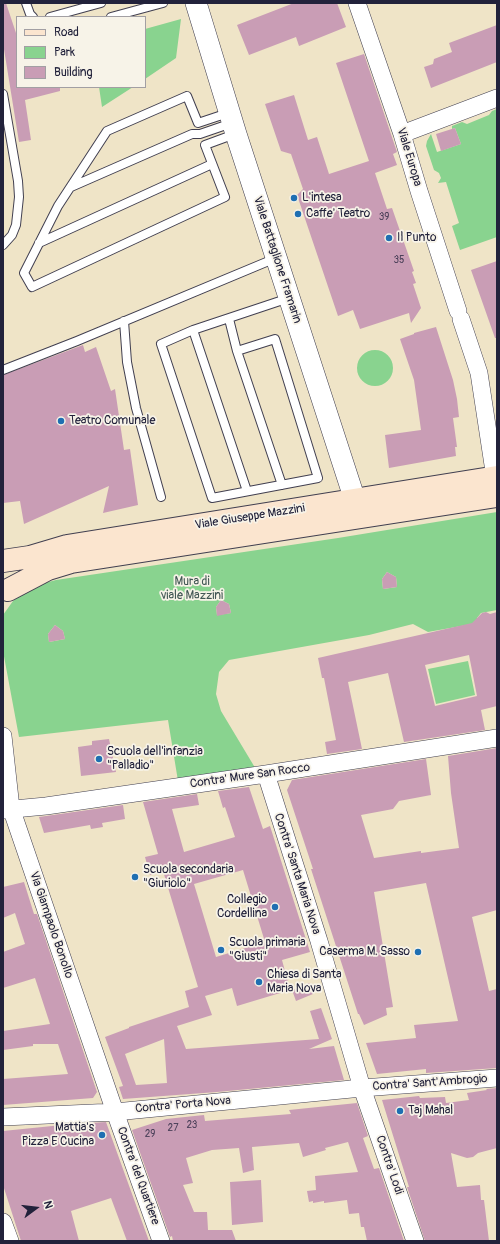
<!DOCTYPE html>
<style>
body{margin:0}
#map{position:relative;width:500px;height:1244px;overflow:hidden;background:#efe4c7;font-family:Pangolin,sans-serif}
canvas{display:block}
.frame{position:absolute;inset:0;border:4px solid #22223b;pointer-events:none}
.legend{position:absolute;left:16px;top:16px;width:130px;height:72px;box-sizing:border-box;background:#f7f3e8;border:1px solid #a29fa3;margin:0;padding:5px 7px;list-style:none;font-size:12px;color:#22223b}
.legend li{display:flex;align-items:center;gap:8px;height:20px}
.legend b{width:20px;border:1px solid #a29fa3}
.north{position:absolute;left:16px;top:1188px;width:40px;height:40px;-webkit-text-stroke:3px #f7f3e8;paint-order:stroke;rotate:75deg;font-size:11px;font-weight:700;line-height:16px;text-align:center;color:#22223b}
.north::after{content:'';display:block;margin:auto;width:14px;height:18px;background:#22223b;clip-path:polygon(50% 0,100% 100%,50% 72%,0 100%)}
</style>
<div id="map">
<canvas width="500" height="1244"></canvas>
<div class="frame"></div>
<ul class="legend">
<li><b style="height:5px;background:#fbe5cf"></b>Road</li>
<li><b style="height:11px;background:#89d38f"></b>Park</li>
<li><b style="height:11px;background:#c99db5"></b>Building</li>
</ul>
<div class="north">N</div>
</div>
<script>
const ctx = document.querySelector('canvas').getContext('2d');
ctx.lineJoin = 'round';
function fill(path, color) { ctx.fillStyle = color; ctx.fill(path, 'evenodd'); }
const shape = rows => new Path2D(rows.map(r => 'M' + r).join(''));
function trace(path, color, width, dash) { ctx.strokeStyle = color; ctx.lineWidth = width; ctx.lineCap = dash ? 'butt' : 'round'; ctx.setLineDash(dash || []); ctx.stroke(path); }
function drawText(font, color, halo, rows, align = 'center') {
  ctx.font = font + ' Pangolin,sans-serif'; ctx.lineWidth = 3.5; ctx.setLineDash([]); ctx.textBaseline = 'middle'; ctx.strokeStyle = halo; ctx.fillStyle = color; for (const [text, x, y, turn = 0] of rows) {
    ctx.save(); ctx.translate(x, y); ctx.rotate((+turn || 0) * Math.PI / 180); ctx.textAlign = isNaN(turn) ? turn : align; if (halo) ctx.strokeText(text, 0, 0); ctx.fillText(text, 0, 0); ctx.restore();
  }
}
fill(shape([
 [181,19,176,58,145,79,145,29],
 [99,87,133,87,102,107],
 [497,109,497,237,460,250,452,226,459,223,446,182,438,183,441,178,439,173,434,170,426,146,427,141,431,134,437,152,461,144,455,128,452,129,452,126,462,122,467,124,489,115,492,111],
 '357 368a18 18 0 1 1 36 0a18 18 0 1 1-36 0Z',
 [497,512,497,610,481,613,477,618,478,623,428,632,413,624,369,635,229,660,219,672,216,694,221,711,257,771,178,781,168,720,19,737,3,651,3,615,13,601,30,587,56,580,338,538],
 [387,572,396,577,397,587,383,589,382,579],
 [221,600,229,604,231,613,217,615,216,607],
 [55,625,63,631,65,639,49,642,48,634],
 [468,661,475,695,436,704,428,669]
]), '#89d38f');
fill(shape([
 [3,3,6,3,17,36,17,87,60,87,60,91,25,100,31,140,19,142,3,43],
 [294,3,337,3,346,27,299,46,296,37,249,55,237,25],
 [497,25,497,62,431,88,424,67,433,64,434,59,452,52,449,43],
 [364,54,397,152,393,154,397,165,375,173,387,209,392,208,414,271,412,272,416,283,413,284,421,308,411,323,409,313,360,329,353,310,338,316,297,195,303,189,291,154,281,151,265,104,294,95,308,140,317,137,329,174,369,161,336,63],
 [455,128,461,144,441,151,436,134],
 [497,261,497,338,495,338,471,270],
 [436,327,453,380,457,399,459,417,453,418,457,447,455,447,456,456,389,468,385,435,421,430,414,380,400,339,414,334,414,333],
 [83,345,85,352,96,347,111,391,115,389,124,450,130,449,138,505,103,513,109,486,24,524,20,501,3,503,3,375],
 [387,572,396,577,397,587,383,589,382,579],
 [221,600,229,604,231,613,217,616,216,607],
 [486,612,490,614,497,612,497,706,481,710,485,730,404,742,388,673,348,682,362,749,327,754,325,742,336,740,324,678,322,678,318,658,472,623,482,613],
 [469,655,477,696,435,706,425,665],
 [55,625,63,631,65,639,49,642,48,634],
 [109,739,116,772,81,776,78,747,92,745,92,741],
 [497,748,497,910,472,917,489,991,497,989,497,1068,426,1073,426,1069,377,1074,366,1043,416,1038,414,1025,458,1021,426,883,374,892,393,1007,386,1008,387,1015,364,1025,359,1014,358,1014,311,869,313,869,287,790,292,780,426,759,431,795,399,801,393,809,361,815,374,858,421,851,421,853,459,848,451,793,448,756],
 [249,787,263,829,270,826,310,952,282,960,290,990,237,1006,232,988,205,996,212,1015,177,1026,186,1049,319,1039,310,1011,321,1008,332,1039,309,1049,334,1046,344,1080,217,1092,123,1099,119,1087,123,1086,105,1037,129,1028,129,1027,189,1007,185,991,198,987,163,871,150,875,145,857,158,854,143,802,197,794,199,805,172,809,184,852,235,837,225,807,223,808,218,791],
 [243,870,265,942,216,957,194,884],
 [164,1039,167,1083,136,1085,125,1054],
 [123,805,125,819,102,823,103,827,91,829,90,825,44,833,39,817],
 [24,882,34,914,37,914,97,1092,93,1098,3,1105,3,1079,68,1074,58,1044,33,1044,33,1046,3,1050,3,1031,50,1024,35,978,3,988,3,952,25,944,15,913,3,918,3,887],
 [309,983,313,994,296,1001,292,990],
 [497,1088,497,1148,478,1153,473,1157,467,1158,451,1153,457,1187,480,1185,481,1200,484,1200,489,1241,425,1241,407,1187,409,1187,382,1100,419,1096,420,1098,445,1097,446,1103,469,1100,467,1093,487,1090,486,1089],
 [357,1103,368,1136,363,1138,374,1169,379,1168,404,1241,367,1241,364,1227,361,1227,359,1213,349,1214,347,1200,324,1203,324,1201,313,1203,313,1201,309,1202,307,1191,316,1190,315,1176,358,1172,348,1142,325,1148,326,1150,303,1157,299,1143,252,1147,254,1170,243,1173,239,1148,212,1150,186,1158,193,1183,183,1185,194,1212,207,1212,208,1230,232,1230,236,1241,173,1241,172,1236,170,1237,132,1130,166,1119,204,1115,205,1121,291,1114,289,1110],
 [106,1122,149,1241,127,1241,111,1198,71,1211,79,1241,21,1241,3,1185,3,1131,72,1124],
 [261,1180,263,1222,232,1225,230,1182]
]), '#c99db5');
const service = shape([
 [26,3,30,14,33,17],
 [50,17,101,3],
 [111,17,163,3],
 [3,94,18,181,19,197,16,225,12,235,3,245],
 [228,113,198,123,187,96,107,131,58,206,24,273,32,287,225,197,205,145,235,134],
 [71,187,192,134,200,134,232,123],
 [39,243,212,164],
 [229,319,237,351,282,485],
 [124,321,127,362,136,408,161,497],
 [193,330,247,491],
 [237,351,275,339,318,478,212,498,161,344,193,330,289,298],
 [3,370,77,341,276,258]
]);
const minor = shape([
 [357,3,402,134,419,191,458,311],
 [402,134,497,98],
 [461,319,479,373,495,478],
 [3,736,11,808,115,1112,161,1241],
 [266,774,319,941,362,1088,415,1241],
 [3,810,46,806,266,774,497,738],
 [3,1117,115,1112,362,1088,497,1078],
 [3,1222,10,1241]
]);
const tertiary = shape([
 [196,3,236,134,352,491,359,517]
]);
const secondary = shape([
 [3,561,30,557,67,546,497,477],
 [8,590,48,569,71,562,497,496]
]);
trace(service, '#413f50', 10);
trace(minor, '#413f50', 18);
trace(tertiary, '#413f50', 22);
trace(secondary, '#413f50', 24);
trace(service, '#fff', 8);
trace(minor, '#fff', 17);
trace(tertiary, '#fff', 21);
trace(secondary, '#fbe5cf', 22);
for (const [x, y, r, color] of [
 [294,198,4,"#1f6fb2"],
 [298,214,4,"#1f6fb2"],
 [389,238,4,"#1f6fb2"],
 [61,421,4,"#1f6fb2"],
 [99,759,4,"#1f6fb2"],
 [135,877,4,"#1f6fb2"],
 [275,907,4,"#1f6fb2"],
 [221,950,4,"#1f6fb2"],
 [418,952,4,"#1f6fb2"],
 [259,982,4,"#1f6fb2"],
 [400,1111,4,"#1f6fb2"],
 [102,1135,4,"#1f6fb2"]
]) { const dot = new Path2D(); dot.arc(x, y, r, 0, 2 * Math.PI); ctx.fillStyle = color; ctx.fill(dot); trace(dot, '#f7f3e8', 1.5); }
drawText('10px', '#4c415a', null, [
 ["39",384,217],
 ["35",399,260],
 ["23",192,1125],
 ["27",173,1128],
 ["29",150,1134]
]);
drawText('12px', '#22223b', '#f7f3e8', [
 ["Viale Europa",409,157,73],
 ["Viale Battaglione Framarin",277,260,72],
 ["Viale Giuseppe Mazzini",250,517,-9],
 ["Contra' Mure San Rocco",250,776,-8],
 ["Contra' Santa Maria Nova",297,874,72],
 ["Via Giampaolo Bonollo",51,925,71],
 ["Contra' Sant'Ambrogio",430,1083,-4],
 ["Contra' Porta Nova",183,1105,-5],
 ["Contra' Lodi",389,1165,71],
 ["Contra' del Quartiere",138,1176,70]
]);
drawText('12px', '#22223b', '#f7f3e8', [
 ["L'intesa",302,198],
 ["Caffe' Teatro",306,214],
 ["Il Punto",397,238],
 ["Teatro Comunale",69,421],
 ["Scuola dell'infanzia",107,752],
 ["\"Palladio\"",107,766],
 ["Scuola secondaria",143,870],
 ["\"Giuriolo\"",143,884],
 ["Collegio",267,900,"right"],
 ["Cordellina",267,914,"right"],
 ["Scuola primaria",229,943],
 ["\"Giusti\"",229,957],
 ["Caserma M. Sasso",410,952,"right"],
 ["Chiesa di Santa",267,975],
 ["Maria Nova",267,989],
 ["Taj Mahal",408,1111],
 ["Mattia's",94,1128,"right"],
 ["Pizza E Cucina",94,1142,"right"]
], 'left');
drawText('12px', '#415754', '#f7f3e8', [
 ["Mura di",192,582],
 ["viale Mazzini",192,596]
]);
</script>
